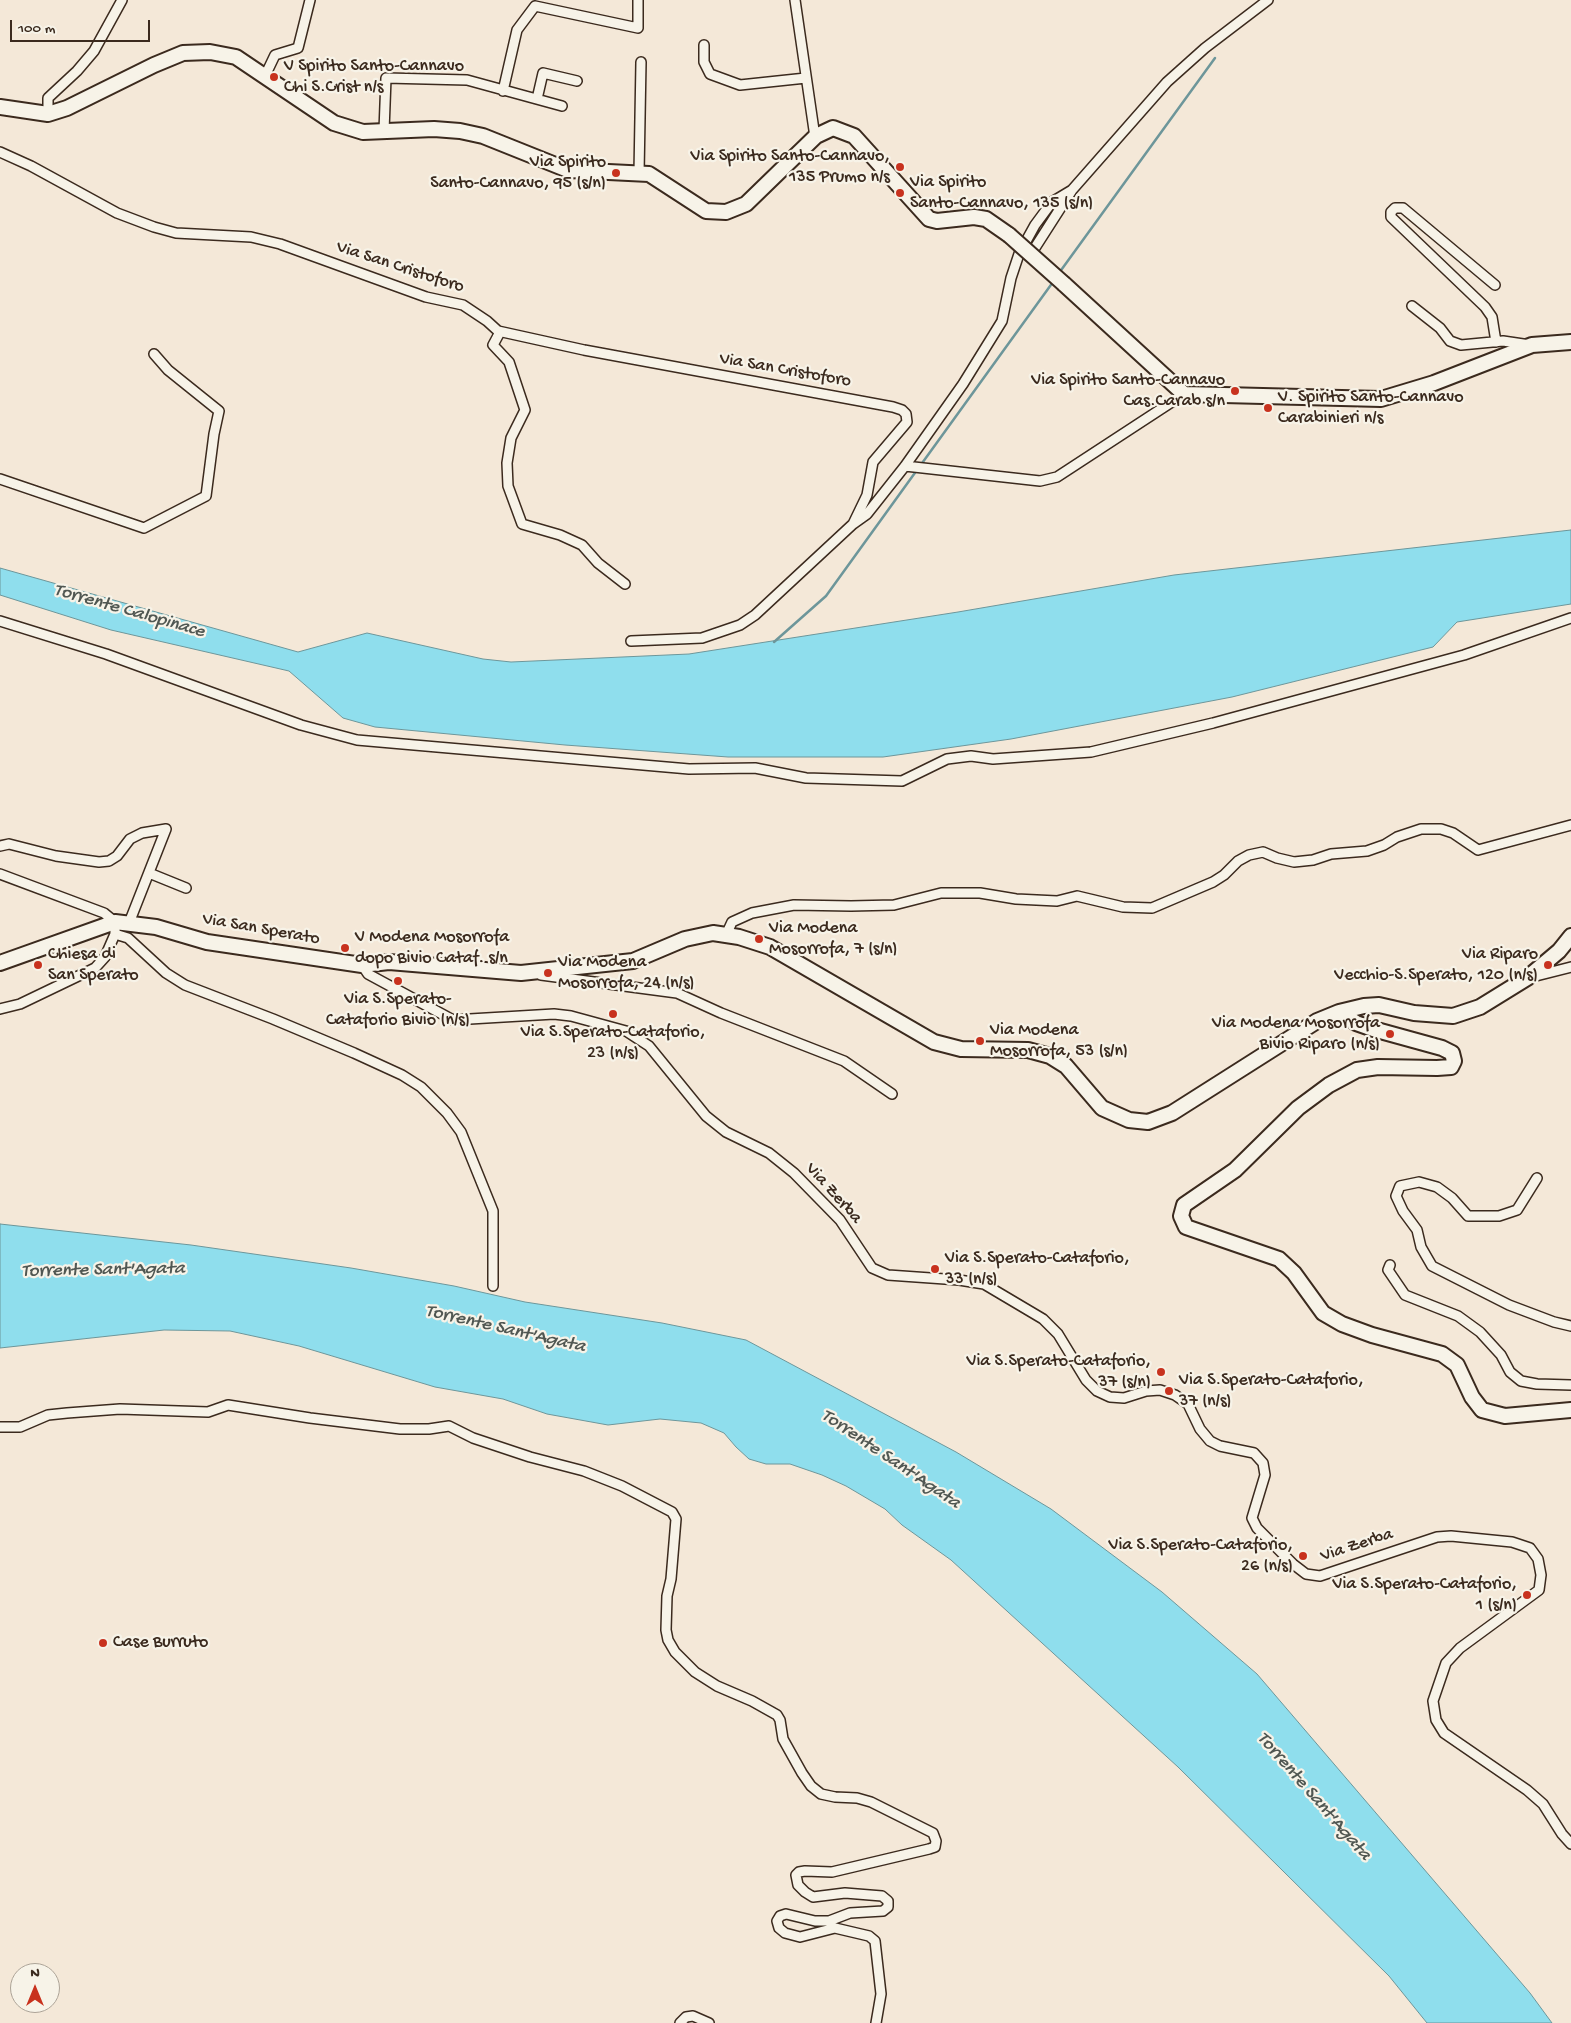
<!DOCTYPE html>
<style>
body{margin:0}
#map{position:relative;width:1571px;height:2023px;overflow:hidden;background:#f4e8d8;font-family:"Gochi Hand",sans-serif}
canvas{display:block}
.north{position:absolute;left:10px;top:1963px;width:50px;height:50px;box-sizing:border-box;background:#f7f3e8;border:1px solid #aca397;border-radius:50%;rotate:0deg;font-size:14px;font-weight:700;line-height:20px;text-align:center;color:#3b2a1e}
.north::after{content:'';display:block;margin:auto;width:18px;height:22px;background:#c8321e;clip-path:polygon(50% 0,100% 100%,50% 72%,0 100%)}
.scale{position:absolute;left:10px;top:20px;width:140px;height:22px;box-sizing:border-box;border:2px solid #3b2a1e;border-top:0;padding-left:6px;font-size:15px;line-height:18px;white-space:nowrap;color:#3b2a1e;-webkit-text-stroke:4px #f7f3e8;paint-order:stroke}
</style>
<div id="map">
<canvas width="1571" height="2023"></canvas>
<div class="north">N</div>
<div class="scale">100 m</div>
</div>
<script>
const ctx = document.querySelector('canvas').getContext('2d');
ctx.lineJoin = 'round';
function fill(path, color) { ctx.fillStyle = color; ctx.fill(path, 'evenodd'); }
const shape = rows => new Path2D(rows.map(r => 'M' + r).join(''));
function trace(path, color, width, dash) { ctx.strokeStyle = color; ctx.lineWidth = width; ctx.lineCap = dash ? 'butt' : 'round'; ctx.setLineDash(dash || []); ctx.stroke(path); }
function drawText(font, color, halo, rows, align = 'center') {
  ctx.font = font + ' "Gochi Hand",sans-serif'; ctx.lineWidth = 4.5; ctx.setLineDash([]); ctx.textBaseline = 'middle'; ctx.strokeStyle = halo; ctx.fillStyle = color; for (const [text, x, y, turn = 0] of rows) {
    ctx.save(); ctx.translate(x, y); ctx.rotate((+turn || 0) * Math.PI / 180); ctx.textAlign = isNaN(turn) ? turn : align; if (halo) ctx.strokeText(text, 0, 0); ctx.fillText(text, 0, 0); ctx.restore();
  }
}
const water = shape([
 [1571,530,1571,604,1457,622,1433,647,1232,697,1011,739,883,757,728,757,565,745,375,727,343,718,289,671,111,630,0,595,0,568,298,652,367,633,483,659,511,662,689,654,958,612,1174,575,1571,530],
 [0,1224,191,1245,351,1268,454,1286,525,1302,662,1323,746,1340,956,1452,1051,1509,1162,1592,1257,1674,1530,1993,1552,2023,1427,2023,1389,1976,1178,1767,951,1560,902,1525,885,1509,846,1486,822,1475,790,1464,766,1464,749,1459,736,1447,724,1433,701,1423,660,1419,608,1425,547,1414,503,1399,435,1387,299,1346,230,1331,164,1330,0,1348,0,1224]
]);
fill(water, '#8fdeed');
trace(water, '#6d969a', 1);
trace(shape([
 [1059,273,1215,58],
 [920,466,1053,282],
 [774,642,826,596,917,470]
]), '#6d969a', 2.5);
const street = shape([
 [795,0,815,137],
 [704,45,704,62,710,74,740,85,806,78],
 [265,76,275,55,298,48,310,0],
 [503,91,517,30,535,6,638,28,638,0],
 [537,99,543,73,577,81],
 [48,114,48,98,77,71,94,51,122,0],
 [384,131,386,78,467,80,562,106],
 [0,152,31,166,117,213,154,227,176,233,251,237,280,244,426,297,463,305,487,321,498,331,584,350,893,407,902,410,906,414,907,422,873,462,867,495,853,524],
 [639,173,641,62],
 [1031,254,1072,190,1167,82,1205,48,1268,0],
 [1495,285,1403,208,1395,208,1391,212,1391,217,1485,307,1492,317,1496,342],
 [1412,306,1440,328,1450,341,1461,345,1503,341,1530,345],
 [500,332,493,345,509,362,525,410,511,438,507,463,508,486,522,524,560,535,582,545,598,563,625,584],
 [905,466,1040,481,1057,477,1184,394],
 [0,479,144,528,206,496,214,434,219,411,168,370,154,354],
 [0,621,106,654,301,725,357,740,689,769,755,768,806,778,902,781,947,759,971,756,993,759,1091,752,1213,723,1464,655,1571,618],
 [631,641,702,638,740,625,755,615,853,524,867,514,905,466,963,384,1002,321,1011,278,1019,254,1035,225,1052,202,1072,190],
 [0,846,9,844,56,856,99,862,109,861,117,856,130,839,142,833,166,829,129,923],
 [149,873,186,888],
 [0,874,104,913,115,922,115,934,105,957,95,968,20,1004,0,1009],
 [115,934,128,938,166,973,185,985,273,1019,354,1053,402,1075,421,1087,447,1113,461,1132,493,1211,493,1286],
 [726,935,732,922,752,913,794,905,851,906,894,905,941,893,980,893,1016,899,1057,901,1077,896,1123,907,1152,908,1213,882,1224,875,1238,861,1249,855,1263,852,1277,858,1294,862,1313,860,1331,854,1367,851,1384,845,1397,837,1421,829,1441,829,1453,833,1478,850,1571,825],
 [362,965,368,974,453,1020,554,1014,571,1016,626,1031,649,1046,706,1116,726,1132,769,1153,794,1173,840,1220,872,1268,888,1275,959,1280,984,1284,1043,1319,1058,1334,1086,1380,1097,1391,1110,1397,1124,1398,1146,1391,1160,1390,1175,1395,1188,1404,1200,1429,1210,1441,1220,1446,1254,1453,1263,1463,1265,1475,1252,1518,1257,1528,1293,1564,1306,1574,1320,1576,1437,1537,1451,1536,1512,1542,1530,1548,1538,1559,1541,1575,1539,1590,1460,1648,1446,1663,1433,1701,1436,1720,1444,1733,1527,1790,1543,1804,1562,1834,1571,1844],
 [541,975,677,993,721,1013,844,1061,892,1094],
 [1532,977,1571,967],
 [1537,1178,1517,1210,1499,1216,1468,1216,1452,1198,1437,1187,1419,1182,1400,1186,1396,1196,1403,1211,1417,1230,1421,1247,1432,1266,1509,1305,1554,1322,1571,1326],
 [1390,1265,1388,1270,1405,1295,1458,1316,1480,1332,1501,1355,1510,1372,1521,1381,1537,1384,1571,1385],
 [0,1427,20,1427,48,1415,67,1413,120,1409,208,1412,228,1405,310,1418,400,1429,429,1429,449,1426,473,1438,530,1457,584,1471,622,1486,672,1512,676,1519,671,1579,667,1596,666,1630,668,1640,675,1652,695,1672,717,1686,752,1701,777,1715,780,1720,783,1739,802,1773,811,1786,821,1794,835,1797,857,1798,871,1802,933,1833,936,1841,935,1847,929,1849,832,1872,805,1871,799,1872,796,1875,798,1885,805,1892,813,1897,845,1893,882,1896,888,1901,888,1907,883,1911,850,1913,829,1921,815,1921,786,1914,780,1916,777,1921,779,1928,785,1933,800,1937,835,1928,869,1936,875,1941,881,1994,876,2023],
 [680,2023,686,2017,693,2016,709,2023]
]);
const secondary = shape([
 [0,107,48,114,67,108,154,65,183,53,210,52,236,57,334,123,363,132,434,129,460,131,483,136,568,170,649,174,706,211,726,212,746,204,816,136,833,128,854,136,929,219,937,221,974,217,986,219,1009,235],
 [1064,284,1184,394,1381,399,1434,383,1532,345,1571,342],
 [0,963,115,922,156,927,207,942,362,965,389,962,521,973,633,961,685,939,713,933,739,937,770,947,934,1042,961,1049,1028,1050,1050,1056,1066,1066,1102,1108,1129,1120,1148,1122,1172,1113,1317,1021,1339,1012,1364,1006,1379,1005,1414,1013,1453,1016,1480,1007,1527,978,1559,951,1571,936],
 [1339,1012,1356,1023,1373,1029,1442,1048,1452,1053,1454,1061,1451,1067,1437,1068,1378,1067,1357,1070,1329,1085,1298,1108,1235,1170,1184,1205,1181,1216,1186,1227,1279,1259,1294,1273,1323,1313,1342,1324,1372,1335,1442,1354,1457,1365,1472,1397,1482,1410,1505,1416,1571,1410]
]);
trace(street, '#3b2a1e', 12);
trace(secondary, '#3b2a1e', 18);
trace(street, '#f7f3e8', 9);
trace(secondary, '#f7f3e8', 14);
const secondaryBridge = shape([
 [1009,235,1064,284]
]);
trace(secondaryBridge, '#3b2a1e', 18, []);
trace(secondaryBridge, '#f7f3e8', 14);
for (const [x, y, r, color] of [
 [274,77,5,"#c8321e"],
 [900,167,5,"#c8321e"],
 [616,173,5,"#c8321e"],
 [900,193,5,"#c8321e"],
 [1235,391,5,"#c8321e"],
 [1268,408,5,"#c8321e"],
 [759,939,5,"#c8321e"],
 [345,948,5,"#c8321e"],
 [38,965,5,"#c8321e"],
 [1548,965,5,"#c8321e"],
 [548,973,5,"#c8321e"],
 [398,981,5,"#c8321e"],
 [613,1014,5,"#c8321e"],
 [1390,1034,5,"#c8321e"],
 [980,1041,5,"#c8321e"],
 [935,1269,5,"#c8321e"],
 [1161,1372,5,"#c8321e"],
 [1169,1391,5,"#c8321e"],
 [1303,1556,5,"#c8321e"],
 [1527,1595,5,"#c8321e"],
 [103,1643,5,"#c8321e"]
]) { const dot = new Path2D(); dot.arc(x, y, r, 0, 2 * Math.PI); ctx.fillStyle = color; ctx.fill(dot); trace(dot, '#f7f3e8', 2); }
drawText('18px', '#3b2a1e', '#f7f3e8', [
 ["V Spirito Santo-Cannavo",284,67],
 ["Chi S.Crist n/s",284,88],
 ["Via Spirito Santo-Cannavo,",890,157,"right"],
 ["135 Prumo n/s",890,178,"right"],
 ["Via Spirito",606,163,"right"],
 ["Santo-Cannavo, 95 (s/n)",606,184,"right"],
 ["Via Spirito",910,183],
 ["Santo-Cannavo, 135 (s/n)",910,204],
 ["Via Spirito Santo-Cannavo",1225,381,"right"],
 ["Cas.Carab s/n",1225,402,"right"],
 ["V. Spirito Santo-Cannavo",1278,398],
 ["Carabinieri n/s",1278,419],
 ["Via Modena",769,929],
 ["Mosorrofa, 7 (s/n)",769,950],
 ["V Modena Mosorrofa",355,938],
 ["dopo Bivio Cataf. s/n",355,959],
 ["Chiesa di",48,955],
 ["San Sperato",48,976],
 ["Via Riparo",1538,955,"right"],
 ["Vecchio-S.Sperato, 120 (n/s)",1538,976,"right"],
 ["Via Modena",558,963],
 ["Mosorrofa, 24 (n/s)",558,984],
 ["Via S.Sperato-",398,1000,"center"],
 ["Cataforio Bivio (n/s)",398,1021,"center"],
 ["Via Modena Mosorrofa",1380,1024,"right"],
 ["Bivio Riparo (n/s)",1380,1045,"right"],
 ["Via Modena",990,1031],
 ["Mosorrofa, 53 (s/n)",990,1052],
 ["Via S.Sperato-Cataforio,",613,1033,"center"],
 ["23 (n/s)",613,1054,"center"],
 ["Via S.Sperato-Cataforio,",945,1259],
 ["33 (n/s)",945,1280],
 ["Via S.Sperato-Cataforio,",1151,1362,"right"],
 ["37 (s/n)",1151,1383,"right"],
 ["Via S.Sperato-Cataforio,",1179,1381],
 ["37 (n/s)",1179,1402],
 ["Via S.Sperato-Cataforio,",1293,1546,"right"],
 ["26 (n/s)",1293,1567,"right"],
 ["Via S.Sperato-Cataforio,",1517,1585,"right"],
 ["1 (s/n)",1517,1606,"right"],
 ["Case Burruto",113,1643]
], 'left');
drawText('18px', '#3b2a1e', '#f7f3e8', [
 ["Via San Cristoforo",400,268,18],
 ["Via San Cristoforo",785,371,10],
 ["Via San Sperato",261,930,10],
 ["Via Zerba",833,1194,48],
 ["Via Zerba",1357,1546,-18]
]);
drawText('italic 19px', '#505752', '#f7f3e8', [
 ["Torrente Calopinace",129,612,16],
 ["Torrente Sant'Agata",103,1271,-1],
 ["Torrente Sant'Agata",505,1330,13],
 ["Torrente Sant'Agata",890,1460,34],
 ["Torrente Sant'Agata",1313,1797,49]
]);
</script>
